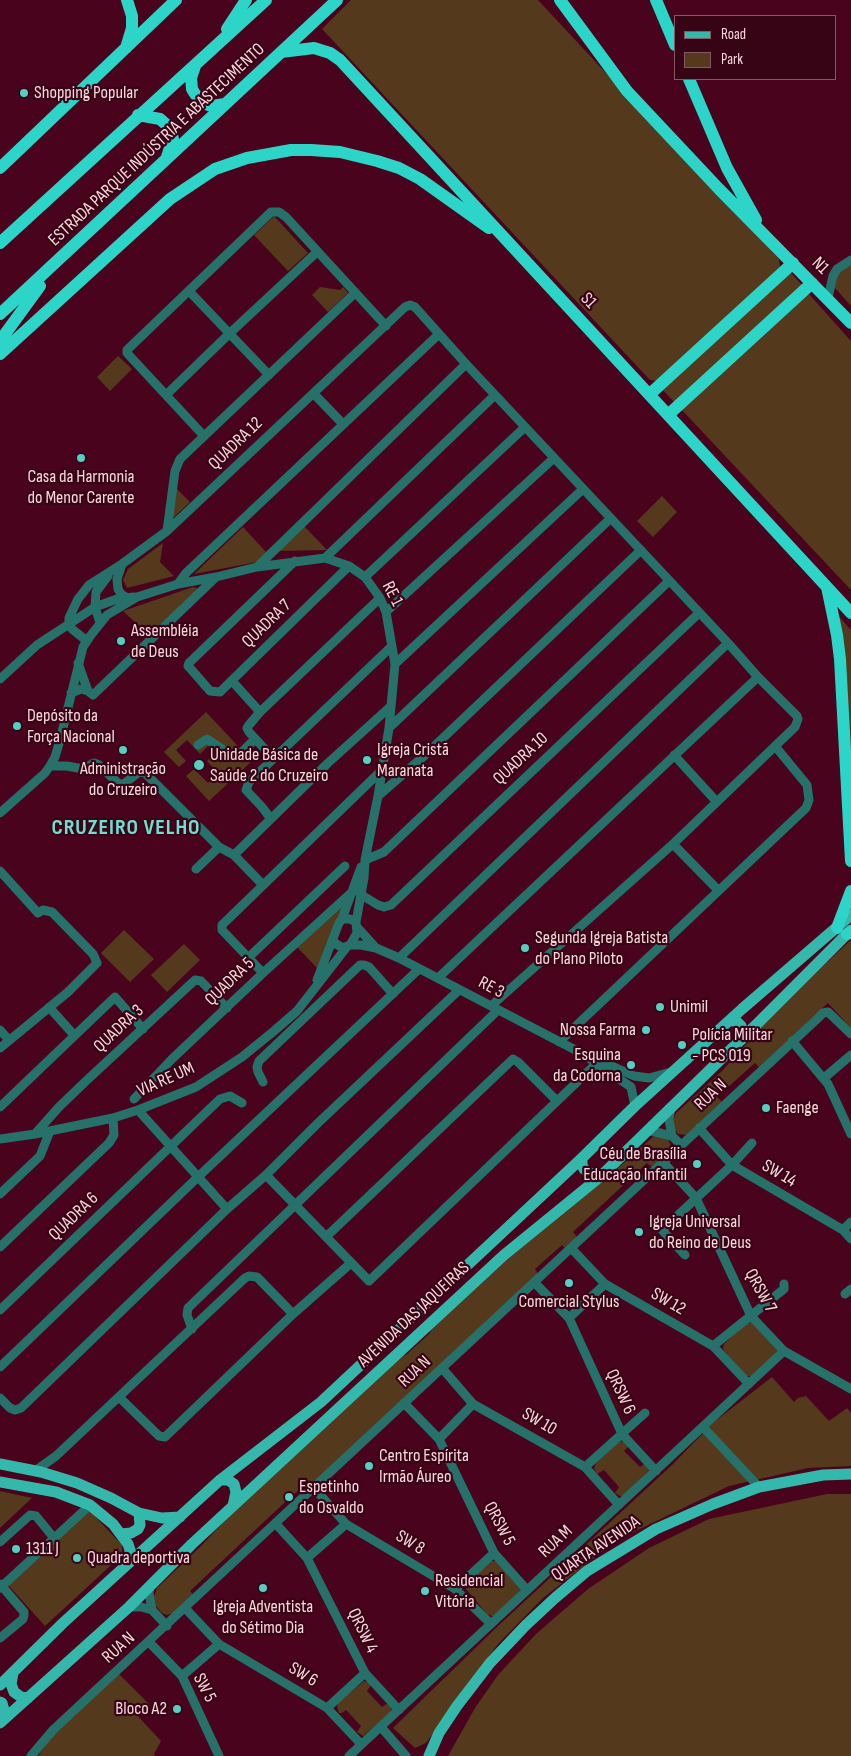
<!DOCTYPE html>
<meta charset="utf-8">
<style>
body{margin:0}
#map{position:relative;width:851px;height:1756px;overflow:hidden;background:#49031d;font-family:"Sofia Sans Condensed",sans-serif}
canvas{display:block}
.legend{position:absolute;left:674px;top:15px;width:162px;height:65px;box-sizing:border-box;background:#370415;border:1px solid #855865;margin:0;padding:6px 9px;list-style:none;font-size:15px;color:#fbd7dd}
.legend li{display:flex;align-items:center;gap:10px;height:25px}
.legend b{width:25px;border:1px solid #855865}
</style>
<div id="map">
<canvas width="851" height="1756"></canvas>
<ul class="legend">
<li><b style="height:6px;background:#35b8ac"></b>Road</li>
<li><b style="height:14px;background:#54391c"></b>Park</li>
</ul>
</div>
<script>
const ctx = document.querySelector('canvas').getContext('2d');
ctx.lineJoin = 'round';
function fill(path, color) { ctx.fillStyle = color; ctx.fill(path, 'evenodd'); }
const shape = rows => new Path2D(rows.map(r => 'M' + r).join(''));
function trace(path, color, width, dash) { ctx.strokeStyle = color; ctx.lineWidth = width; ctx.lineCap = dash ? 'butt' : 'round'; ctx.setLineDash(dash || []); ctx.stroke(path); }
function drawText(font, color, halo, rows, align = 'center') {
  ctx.font = font + ' "Sofia Sans Condensed",sans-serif'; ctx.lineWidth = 4.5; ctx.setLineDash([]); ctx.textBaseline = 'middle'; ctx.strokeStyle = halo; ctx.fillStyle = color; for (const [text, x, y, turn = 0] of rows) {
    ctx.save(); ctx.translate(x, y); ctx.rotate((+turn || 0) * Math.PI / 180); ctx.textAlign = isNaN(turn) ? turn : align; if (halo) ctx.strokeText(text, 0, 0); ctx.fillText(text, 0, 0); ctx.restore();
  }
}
fill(shape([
 [351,0,538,0,779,259,780,267,657,381,650,380,322,29],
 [274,216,308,253,288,271,254,235],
 [851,265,851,306,835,288,836,275,841,270],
 [789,271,802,285,675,403,662,389],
 [320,287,340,290,343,287,348,293,328,312,312,295],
 [808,293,851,341,851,590,681,409],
 [118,356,132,369,110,391,97,377],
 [175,487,190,502,171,520],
 [662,496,677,512,653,537,637,521],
 [304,526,327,550,277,551],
 [243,527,266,552,257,562,194,574],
 [163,543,160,562,174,576,127,588,123,580,128,569],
 [193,587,199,589,151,637,123,611],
 [836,613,851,630,851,791],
 [206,712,252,761,209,801,186,776,194,769,208,783,218,773,207,761,215,753,208,746,200,754,187,740,176,750,186,761,179,767,164,752],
 [346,899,317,968,296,946],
 [124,930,154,959,130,982,101,953],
 [851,940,851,1028,828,1003,759,1067,755,1063,717,1097,722,1102,686,1135,678,1134,675,1130,673,1122,676,1113,721,1072,790,996],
 [184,944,200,960,167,992,151,975],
 [654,1136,668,1139,671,1146,670,1150,652,1167,647,1163,573,1232,577,1237,565,1248,562,1245,535,1269,538,1274,303,1492,300,1489,282,1505,190,1591,193,1594,173,1613,167,1615,162,1613,155,1605,153,1599,157,1588,199,1548,235,1510,394,1362,407,1354,429,1334,439,1319,562,1211,607,1178],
 [752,1322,777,1347,778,1351,776,1355,753,1376,746,1376,724,1351,723,1348,724,1344,746,1323],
 [772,1377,794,1402,798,1398,806,1396,829,1421,847,1408,851,1413,851,1466,808,1468,729,1486,617,1540,543,1598,498,1644,426,1743,415,1748,393,1728,499,1625,672,1465,714,1422],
 [623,1441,628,1447,624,1451,640,1467,644,1464,649,1467,649,1470,624,1496,620,1496,615,1493,619,1487,604,1470,597,1474,594,1469,596,1463,618,1442],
 [0,1491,32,1498,0,1528],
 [827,1494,851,1494,851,1756,448,1756,475,1708,498,1675,536,1634,588,1589,649,1548,709,1519],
 [89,1510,122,1545,122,1555,45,1626,8,1585],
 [491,1561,496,1561,521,1589,520,1593,495,1616,492,1616,487,1614,466,1589,467,1583],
 [119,1674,149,1704,135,1713,161,1741,154,1754,155,1756,38,1756,54,1733],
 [364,1681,368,1682,371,1685,367,1691,382,1707,388,1703,392,1709,391,1712,363,1736,357,1732,361,1726,346,1710,342,1713,339,1713,337,1706,338,1703]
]), '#54391c');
trace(shape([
 [189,291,269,375],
 [828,298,833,276,837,269,851,260],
 [314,394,343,424],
 [166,395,230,333,317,252],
 [204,436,127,353,127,350,271,212,279,212,286,217,386,326],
 [167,531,175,471,180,459,355,293],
 [325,558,495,395],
 [295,561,189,663,188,666,190,668,210,691,220,692,349,566],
 [122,564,117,579,118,589,121,594,126,597],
 [257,567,466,364],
 [365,577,525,427],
 [178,584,186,573,439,334],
 [386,612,554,458],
 [100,623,95,607,96,592,108,576],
 [87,641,72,629,69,623,69,618,78,599,89,585,122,564,167,531,405,307,410,305,415,307,466,364,728,643,758,677,797,716,798,719,795,727,673,844,491,1006],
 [78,663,88,691],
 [395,664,583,489],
 [0,679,37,645,95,607,117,599,134,597],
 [232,681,260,712],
 [71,693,81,689,88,691,93,695,216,577],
 [389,728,611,518],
 [198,745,207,739,234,757,237,757,255,739],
 [674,755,716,801],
 [273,758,249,732,247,728,249,725,260,712,380,598],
 [50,766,67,766,83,769,94,763,99,765,120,785,125,783,139,772,145,773,219,847,234,855,328,763,391,706],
 [378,796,424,756,641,550],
 [0,813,45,773,50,766,55,757,60,740,83,647,91,635,107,615,137,597,178,584,216,577,257,567,325,558,349,566,365,577,380,598,386,612,395,664,389,728,378,796,365,860,364,878,356,922],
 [271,819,262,807,246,790,249,782,392,646],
 [673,844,718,890],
 [234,855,263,885],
 [365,860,384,852,669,581],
 [196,869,219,847],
 [0,871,38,913,43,910,52,912,93,954,97,963,68,992,0,1048],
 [360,894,378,905,384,907,391,905,699,613],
 [342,919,361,867],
 [357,927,376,948],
 [350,945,361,945,376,948,399,958,583,1054,631,1087,635,1106],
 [248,958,345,866],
 [399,958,728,643],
 [263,973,222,930,222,925,382,770],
 [438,978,758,677],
 [317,980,339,923,342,919,350,919,356,922,357,933,350,945,343,948,336,944,333,940],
 [49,1007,74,1035],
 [0,1030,9,1040],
 [792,1041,828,1084,851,1134],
 [559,1042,806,808,809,800,807,785,775,746],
 [603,1062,634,1076,649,1078,671,1072],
 [824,1078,851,1055],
 [263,1082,258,1072,257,1067,259,1061,360,965,364,965,369,967,393,994],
 [134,1099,172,1059,263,973,352,892],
 [0,1107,115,997,143,1029],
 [671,1107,669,1120,672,1136],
 [138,1110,227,1209],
 [699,1128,732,1165,843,1230,851,1239],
 [647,1130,672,1136,681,1145],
 [35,1134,59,1107,86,1081,195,980,201,981,227,1008],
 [0,1139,35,1134,113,1118,138,1110,196,1087,242,1057,274,1031,297,1011,346,948],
 [663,1162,696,1198,751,1316,784,1351,851,1389],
 [266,1175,369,1281,599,1061],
 [0,1194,40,1156,50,1131],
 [843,1230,851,1222],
 [327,1236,513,1059,518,1062,557,1101],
 [0,1247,109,1143,114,1135,113,1118],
 [571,1248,605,1284,713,1346,749,1384],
 [685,1255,662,1230,732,1165,752,1143],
 [534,1282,569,1318,622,1434,656,1471],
 [845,1294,851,1289],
 [0,1310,220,1099,230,1096,242,1103],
 [569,1318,605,1284],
 [192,1329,187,1315,188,1308,498,1010],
 [713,1346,784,1289,784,1284],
 [0,1367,199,1176,419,969],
 [442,1368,473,1404,585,1467,619,1505],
 [119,1397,159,1436,165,1437,293,1314,351,1263],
 [0,1398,10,1408,15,1410,21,1408,227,1209,266,1175,318,1123,459,990],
 [404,1403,439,1439,494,1553,527,1590],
 [703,1427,759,1487],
 [439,1439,473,1404],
 [585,1467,645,1413],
 [35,1471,56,1456,245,1278,249,1276,257,1277,293,1314],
 [314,1488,346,1524,455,1589,491,1624],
 [276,1524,307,1558,365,1673,399,1710],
 [0,1542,30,1515,36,1516,54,1538],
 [307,1558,346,1524],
 [0,1584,24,1612,24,1615,23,1619,0,1638],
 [150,1585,149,1593,152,1610],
 [0,1588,90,1505],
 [455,1589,494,1553],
 [129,1607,141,1607,152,1610,167,1626],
 [149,1642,182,1676,219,1756],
 [219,1644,327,1708,361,1744],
 [182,1676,219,1644,185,1608],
 [327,1708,365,1673],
 [381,1727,406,1756],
 [31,1756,53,1730,817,1019,823,1013,828,1012,851,1034],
 [349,1756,784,1351]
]), '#26716a', 9);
trace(shape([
 [730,1020,737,1022,741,1026,743,1031,741,1040],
 [582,1158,582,1165,584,1169,591,1174,601,1176],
 [0,1464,41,1472,77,1483,111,1498,139,1513,162,1518,180,1517],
 [220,1480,228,1480,234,1484,236,1492,233,1506],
 [0,1482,56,1492,90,1505,113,1524,128,1544,130,1550,129,1562],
 [121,1534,131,1533,138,1529,140,1525,139,1513],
 [13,1673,11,1684,14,1692,21,1697,28,1698],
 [0,1685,63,1623,220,1480,321,1402,582,1158,635,1106,742,1009,851,915],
 [0,1702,2,1703,4,1710,3,1720],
 [0,1723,129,1607,192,1544,504,1255,601,1176,758,1023,851,930],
 [429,1756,439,1733,457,1706,490,1663,526,1625,555,1598,587,1571,656,1529,713,1504,759,1487,823,1475,851,1474]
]), '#35b8ac', 11);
trace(shape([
 [560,0,627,91,719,189,851,323],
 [656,0,675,45],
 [227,29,246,0],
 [126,48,132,28,132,16,127,0],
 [281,52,314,48,330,53,340,60,851,613],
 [195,66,191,78,192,89,195,94,205,104,212,106,225,104],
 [689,79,727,168,756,220],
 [138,115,160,119,170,128,173,139,167,157],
 [0,168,176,0],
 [0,243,266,0],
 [0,314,337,0],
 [0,341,40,286],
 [0,354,170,199,215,169,247,158,291,150,311,150,340,152,377,161,399,168,420,179,489,228],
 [650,394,793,263],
 [668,415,812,283],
 [827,587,837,635,840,659,851,861],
 [837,928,851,891],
 [847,934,851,932]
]), '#2cd5c7', 12);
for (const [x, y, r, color] of [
 [24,93,5,"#57cec2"],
 [81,458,5,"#57cec2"],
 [121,641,5,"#57cec2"],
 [17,726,5,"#57cec2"],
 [123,750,5,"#57cec2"],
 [367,760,5,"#57cec2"],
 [199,765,6,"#57cec2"],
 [525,948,5,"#57cec2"],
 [660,1007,5,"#57cec2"],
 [646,1030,5,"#57cec2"],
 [682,1045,5,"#57cec2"],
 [631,1065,5,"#57cec2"],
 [766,1108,5,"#57cec2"],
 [697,1164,5,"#57cec2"],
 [639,1232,5,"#57cec2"],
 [569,1283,5,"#57cec2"],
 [369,1466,5,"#57cec2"],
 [289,1497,5,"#57cec2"],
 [16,1549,5,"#57cec2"],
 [77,1558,5,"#57cec2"],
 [263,1588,5,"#57cec2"],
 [425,1591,5,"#57cec2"],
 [177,1709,5,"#57cec2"]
]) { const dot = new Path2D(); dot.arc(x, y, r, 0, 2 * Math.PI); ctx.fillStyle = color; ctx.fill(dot); trace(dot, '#370415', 2); }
drawText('18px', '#fbd7dd', '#370415', [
 ["Shopping Popular",34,93],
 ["Casa da Harmonia",81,477,"center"],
 ["do Menor Carente",81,498,"center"],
 ["Assembléia",131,631],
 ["de Deus",131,652],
 ["Depósito da",27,716],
 ["Força Nacional",27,737],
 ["Igreja Cristã",377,750],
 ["Maranata",377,771],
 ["Unidade Básica de",210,755],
 ["Saúde 2 do Cruzeiro",210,776],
 ["Administração",123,769,"center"],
 ["do Cruzeiro",123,790,"center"],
 ["Segunda Igreja Batista",535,938],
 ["do Plano Piloto",535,959],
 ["Unimil",670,1007],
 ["Nossa Farma",636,1030,"right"],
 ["Polícia Militar",692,1035],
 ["- PCS 019",692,1056],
 ["Esquina",621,1055,"right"],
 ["da Codorna",621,1076,"right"],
 ["Faenge",776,1108],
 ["Céu de Brasília",687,1154,"right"],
 ["Educação Infantil",687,1175,"right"],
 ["Igreja Universal",649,1222],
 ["do Reino de Deus",649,1243],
 ["Comercial Stylus",569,1302,"center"],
 ["Centro Espírita",379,1456],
 ["Irmão Áureo",379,1477],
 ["Espetinho",299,1487],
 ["do Osvaldo",299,1508],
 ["1311 J",26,1549],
 ["Quadra deportiva",87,1558],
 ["Residencial",435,1581],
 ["Vitória",435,1602],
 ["Igreja Adventista",263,1607,"center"],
 ["do Sétimo Dia",263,1628,"center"],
 ["Bloco A2",167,1709,"right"]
], 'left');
drawText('18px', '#fbd7dd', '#370415', [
 ["ESTRADA PARQUE INDÚSTRIA E ABASTECIMENTO",157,145,-43],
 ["N1",820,266,45],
 ["S1",588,301,47],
 ["QUADRA 12",236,444,-44],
 ["RE 1",392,594,63],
 ["QUADRA 7",267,624,-44],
 ["QUADRA 10",521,759,-43],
 ["QUADRA 5",230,982,-44],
 ["RE 3",491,988,28],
 ["QUADRA 3",119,1029,-43],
 ["VIA RE UM",166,1080,-24],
 ["RUA N",711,1095,-43],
 ["SW 14",779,1174,30],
 ["QUADRA 6",74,1217,-44],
 ["QRSW 7",760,1291,61],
 ["SW 12",668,1302,30],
 ["AVENIDA DAS JAQUEIRAS",414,1315,-43],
 ["RUA N",415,1372,-43],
 ["QRSW 6",620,1392,65],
 ["SW 10",539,1422,30],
 ["QRSW 5",499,1524,62],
 ["RUA M",556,1542,-43],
 ["SW 8",410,1543,31],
 ["QUARTA AVENIDA",596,1549,-34],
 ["QRSW 4",362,1631,64],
 ["RUA N",119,1648,-42],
 ["SW 6",303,1675,31],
 ["SW 5",204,1688,63]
]);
ctx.letterSpacing = '1px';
drawText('bold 22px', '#72dcd1', '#370415', [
 ["CRUZEIRO VELHO",126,828]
]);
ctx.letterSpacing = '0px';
</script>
